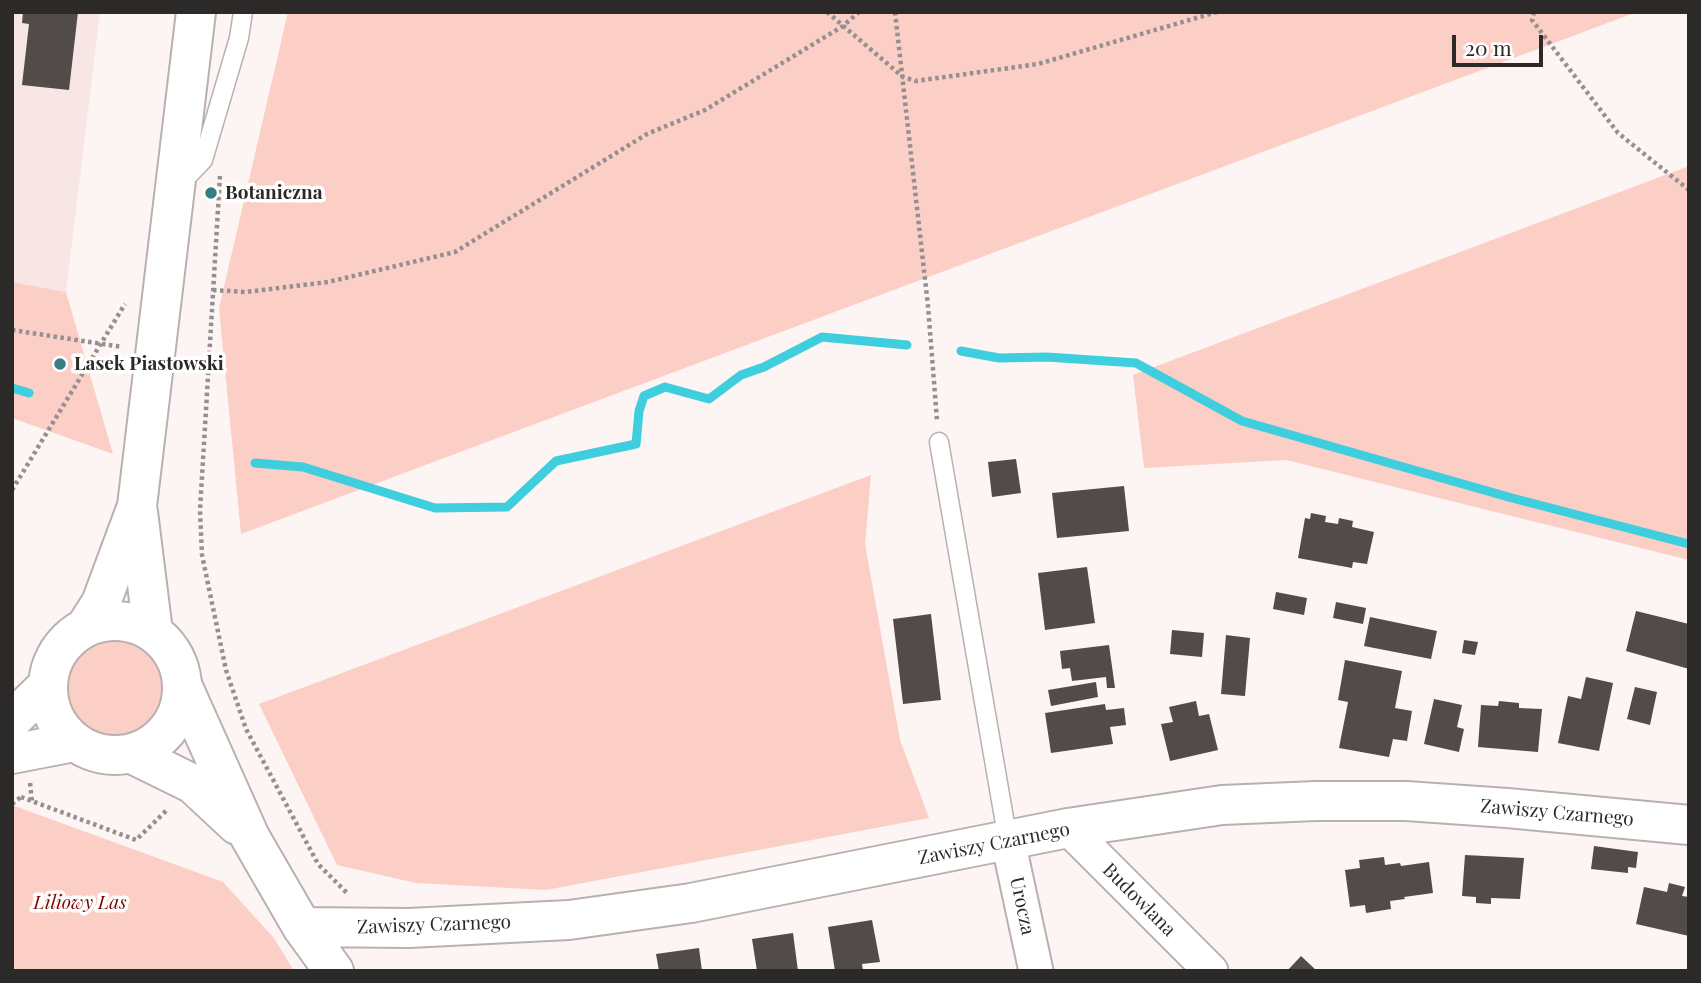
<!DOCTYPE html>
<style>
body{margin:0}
#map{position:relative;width:1701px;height:983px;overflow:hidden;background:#fdf5f4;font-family:"Playfair Display",serif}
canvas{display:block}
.frame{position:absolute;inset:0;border:14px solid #2c2929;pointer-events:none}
.scale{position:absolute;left:1452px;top:35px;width:91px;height:32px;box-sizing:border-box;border:4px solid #2c2929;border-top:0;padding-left:9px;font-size:21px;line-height:24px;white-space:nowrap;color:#2c2929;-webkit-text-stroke:5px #fff;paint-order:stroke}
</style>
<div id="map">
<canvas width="1701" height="983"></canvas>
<div class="frame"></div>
<div class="scale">20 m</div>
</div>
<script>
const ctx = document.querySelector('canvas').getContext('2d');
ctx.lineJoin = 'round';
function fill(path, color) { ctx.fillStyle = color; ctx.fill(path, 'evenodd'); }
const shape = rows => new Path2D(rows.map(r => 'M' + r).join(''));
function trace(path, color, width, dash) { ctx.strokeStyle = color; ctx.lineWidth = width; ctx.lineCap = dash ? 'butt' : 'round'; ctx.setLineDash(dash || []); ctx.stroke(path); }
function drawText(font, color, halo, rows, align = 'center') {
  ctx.font = font + ' "Playfair Display",serif'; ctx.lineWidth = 7; ctx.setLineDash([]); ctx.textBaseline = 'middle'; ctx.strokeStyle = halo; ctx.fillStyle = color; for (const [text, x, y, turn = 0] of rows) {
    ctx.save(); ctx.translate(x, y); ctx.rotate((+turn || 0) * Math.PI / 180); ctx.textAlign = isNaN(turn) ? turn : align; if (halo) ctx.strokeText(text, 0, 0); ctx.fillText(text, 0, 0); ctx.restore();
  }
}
fill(shape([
 [12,12,100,12,66,292,12,282]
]), '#f7e6e3');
fill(shape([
 [288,12,1637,12,241,534,219,308],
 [1689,166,1689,560,1286,460,1144,468,1133,375],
 [12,282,66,292,113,454,12,418],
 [871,475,865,544,900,740,929,818,546,890,416,883,337,865,259,704],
 '65 689a49 49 0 1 1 98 0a49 49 0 1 1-98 0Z',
 [12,805,223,882,274,938,294,971,12,971]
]), '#fbcec6');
trace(shape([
 [961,351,999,358,1047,357,1136,363,1242,421,1512,498,1689,544],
 [12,388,29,393],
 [255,463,303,467,435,508,507,507,556,461,636,444,639,411,644,396,665,387,709,399,741,375,764,367,822,337,907,345]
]), '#3ecedd', 9);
fill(shape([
 [23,12,78,12,69,90,22,85,29,24,22,23],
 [1016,459,1021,493,992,497,988,462],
 [1124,486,1129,531,1057,538,1052,493],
 [1311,513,1326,516,1325,522,1338,524,1339,518,1353,521,1352,527,1374,532,1367,564,1353,562,1352,568,1298,558,1305,518,1310,519],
 [1087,567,1095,623,1045,630,1038,573],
 [1276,592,1307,598,1304,615,1273,609],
 [1336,602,1366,608,1363,624,1333,618],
 [1636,611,1689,624,1689,669,1626,651],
 [931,614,941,700,903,704,893,619],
 [1370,617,1437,631,1431,659,1364,646],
 [1172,630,1204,633,1202,657,1170,654],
 [1226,635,1250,638,1245,696,1221,694],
 [1464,640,1478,642,1475,655,1462,653],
 [1109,645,1115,688,1107,688,1106,677,1072,681,1070,668,1062,669,1060,651],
 [1345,660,1402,671,1395,708,1412,711,1407,741,1393,739,1389,757,1339,748,1348,702,1338,700],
 [1586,677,1613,683,1599,751,1558,743,1568,696,1581,699],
 [1096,682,1098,697,1051,706,1048,690],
 [1635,687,1657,692,1650,725,1627,719],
 [1434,699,1462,705,1457,727,1464,729,1459,752,1424,744],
 [1196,701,1199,716,1209,714,1218,750,1170,761,1161,724,1173,722,1169,707],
 [1499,701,1519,703,1519,708,1542,709,1538,752,1478,747,1481,705,1498,706],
 [1105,704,1106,710,1124,708,1126,725,1110,727,1113,744,1051,753,1045,713],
 [1594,846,1638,852,1636,868,1628,867,1628,873,1591,869],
 [1465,855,1524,858,1520,899,1491,898,1491,904,1476,903,1476,897,1462,896],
 [1384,857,1385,865,1400,863,1401,866,1429,862,1433,893,1404,897,1405,899,1390,901,1391,909,1366,913,1365,905,1350,907,1345,870,1360,868,1359,860],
 [1669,883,1685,887,1682,896,1689,897,1689,936,1636,924,1644,887,1667,892],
 [872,920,880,962,862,964,863,971,835,971,828,927],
 [793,933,798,971,757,971,752,939],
 [699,948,702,971,659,971,656,954],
 [1301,956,1317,971,1287,971]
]), '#514b4a');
const service = shape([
 [181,183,203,160,239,38,243,12],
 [939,442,1008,841]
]);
const minor = shape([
 [1068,828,1211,971],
 [1008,841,1036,971]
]);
const tertiary = shape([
 [183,687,250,837,302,927,334,971],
 [132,754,193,784,237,825],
 [302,927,409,928,569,920,691,903,1068,828,1222,805,1316,801,1406,801,1507,808,1689,825]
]);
const secondary = shape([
 [138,512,153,632],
 '48 688a67 67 0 1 1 134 0a67 67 0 1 1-134 0Z',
 [85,628,101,603,137,506,196,12],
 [12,720,48,685],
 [12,754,74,742]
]);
trace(service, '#b9b1b0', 21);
trace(minor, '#b9b1b0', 37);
trace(tertiary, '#b9b1b0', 42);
trace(secondary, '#b9b1b0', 42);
trace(shape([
 [827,12,903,77,916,81,1038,64,1217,12],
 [895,12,928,306,937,420],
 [1534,12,1532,20,1618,133,1689,190],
 [220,176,200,510,202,555,226,670,246,729,318,864,347,893],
 [213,290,246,292,328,282,455,252,647,134,705,110,843,26,859,12],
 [12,330,122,347],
 [12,490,125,304],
 [30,783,32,802],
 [21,797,136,840,168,809],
 [12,804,21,797]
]), '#958f8f', 4.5, [3.5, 3.5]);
trace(service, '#fff', 18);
trace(minor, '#fff', 33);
trace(tertiary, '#fff', 38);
trace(secondary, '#fff', 38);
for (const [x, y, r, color] of [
 [211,193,7,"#367e86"],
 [60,364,7,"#367e86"]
]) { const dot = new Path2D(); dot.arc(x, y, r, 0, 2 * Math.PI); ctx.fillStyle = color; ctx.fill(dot); trace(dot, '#fff', 2.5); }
drawText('bold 19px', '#2c2929', '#fff', [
 ["Botaniczna",225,193],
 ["Lasek Piastowski",74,364]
], 'left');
drawText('19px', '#2c2929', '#fff', [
 ["Zawiszy Czarnego",1557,813,5],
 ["Zawiszy Czarnego",994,844,-11],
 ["Budowlana",1139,900,45],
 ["Urocza",1022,906,78],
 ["Zawiszy Czarnego",434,925,-2]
]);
drawText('italic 19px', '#7d0500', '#fff', [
 ["Liliowy Las",80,903]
]);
</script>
